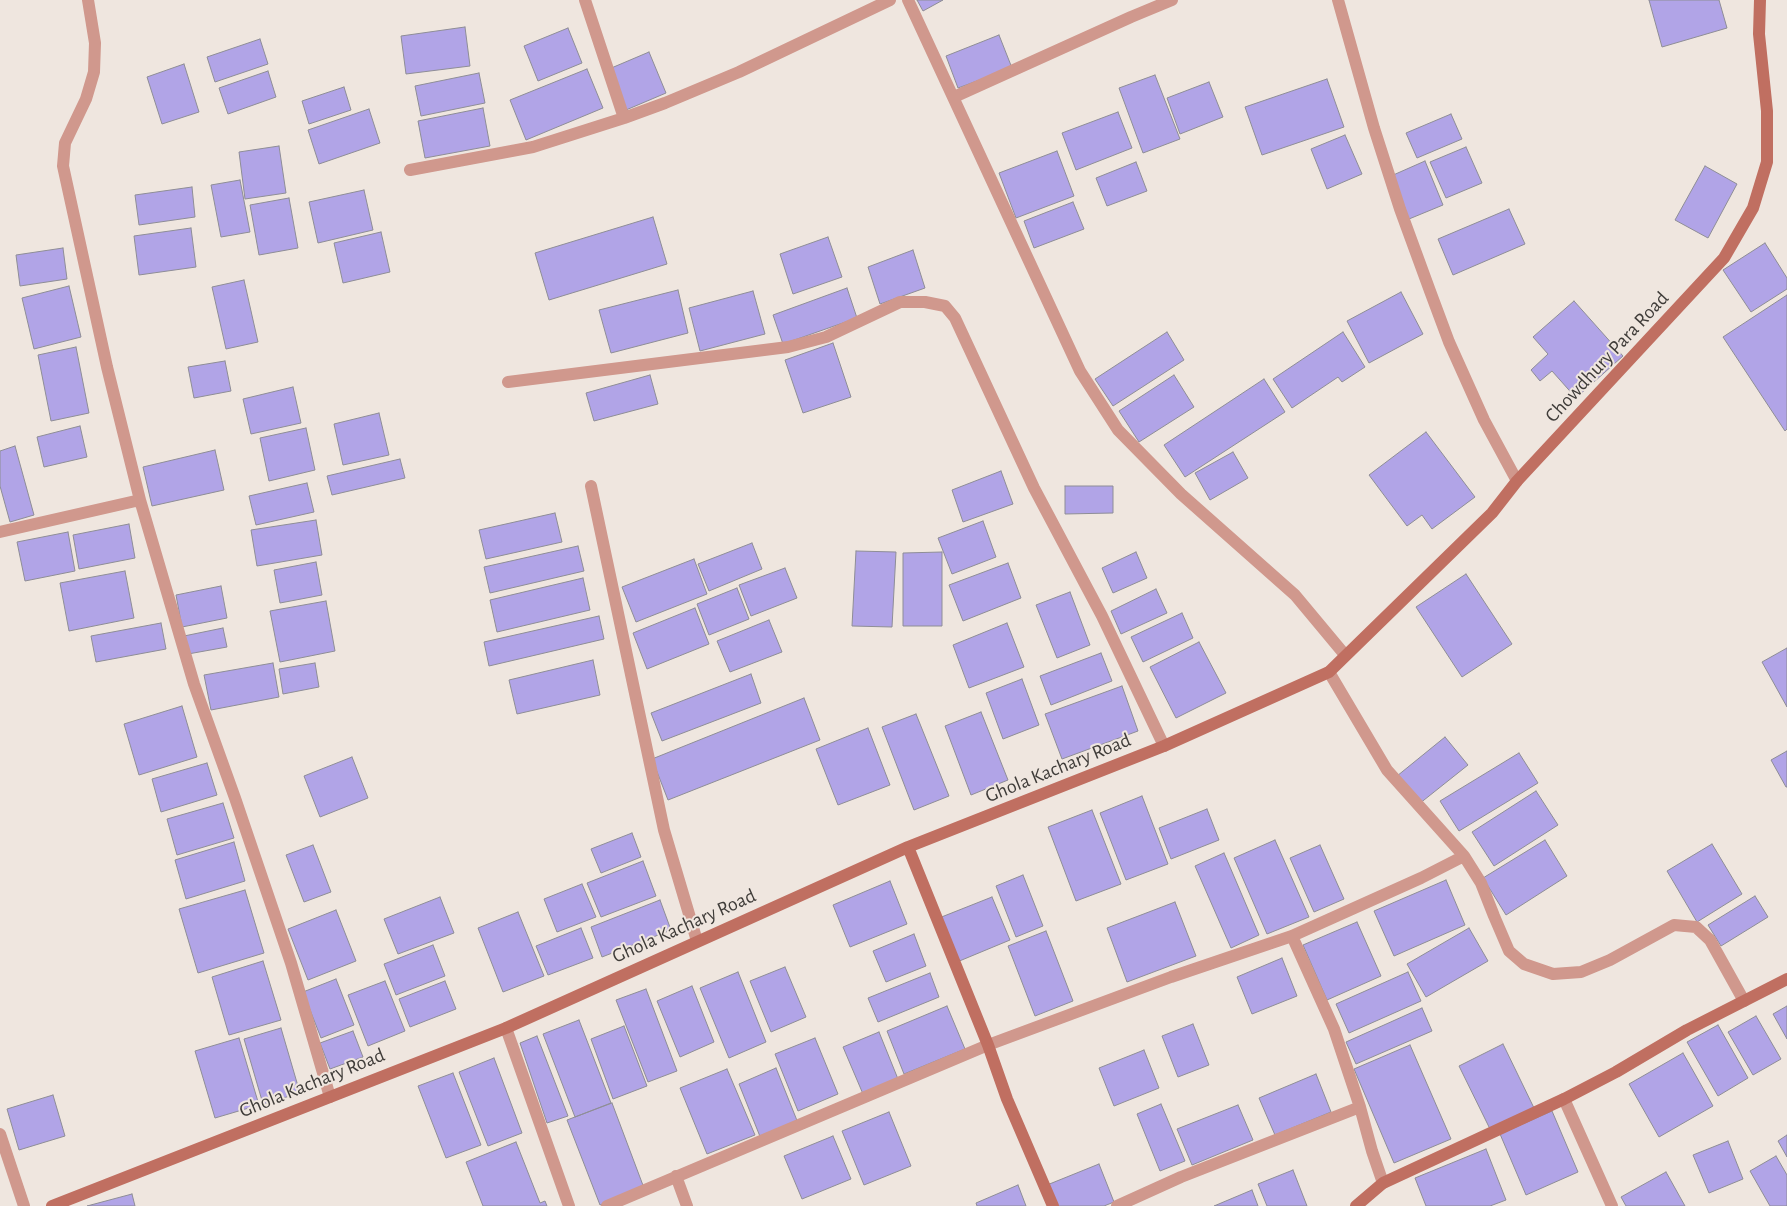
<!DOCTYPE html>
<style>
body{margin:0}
canvas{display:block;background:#efe6df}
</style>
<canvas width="1787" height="1206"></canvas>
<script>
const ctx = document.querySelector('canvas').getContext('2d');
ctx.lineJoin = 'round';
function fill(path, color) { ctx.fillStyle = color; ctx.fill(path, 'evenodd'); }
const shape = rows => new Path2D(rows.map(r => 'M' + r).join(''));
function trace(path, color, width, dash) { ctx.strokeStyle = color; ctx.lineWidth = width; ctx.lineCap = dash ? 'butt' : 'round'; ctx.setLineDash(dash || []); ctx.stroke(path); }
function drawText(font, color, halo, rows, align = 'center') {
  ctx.font = font + ' "Alegreya Sans",sans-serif'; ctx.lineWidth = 4; ctx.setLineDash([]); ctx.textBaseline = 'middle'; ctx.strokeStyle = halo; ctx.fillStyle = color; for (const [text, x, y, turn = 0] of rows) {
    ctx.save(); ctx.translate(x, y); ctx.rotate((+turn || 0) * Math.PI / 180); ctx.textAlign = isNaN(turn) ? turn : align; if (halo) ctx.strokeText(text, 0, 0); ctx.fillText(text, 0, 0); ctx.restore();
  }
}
const building = shape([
 [917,0,943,0,923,11,917,0],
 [1649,0,1719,0,1727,28,1662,47,1649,0],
 [465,27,470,66,406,74,401,36,465,27],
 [568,28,582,63,538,81,524,46,568,28],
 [999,35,1012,68,958,88,946,56,999,35],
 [260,39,268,64,215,82,207,57,260,39],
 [649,52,666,93,626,110,609,69,649,52],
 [184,64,199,112,162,124,147,77,184,64],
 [587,69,603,108,526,140,510,100,587,69],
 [268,71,276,97,228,114,219,88,268,71],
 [479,73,485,103,421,116,415,86,479,73],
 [1155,75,1180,139,1143,153,1119,88,1155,75],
 [1327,79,1344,127,1262,155,1245,107,1327,79],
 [1209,82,1223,117,1180,134,1167,98,1209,82],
 [344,87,351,110,309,124,302,101,344,87],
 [483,108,490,146,425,158,418,121,483,108],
 [369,109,380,143,319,164,308,130,369,109],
 [1118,112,1132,148,1076,170,1062,133,1118,112],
 [1451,114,1462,139,1417,158,1406,133,1451,114],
 [1345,135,1362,174,1327,189,1311,149,1345,135],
 [279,146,286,193,245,199,239,152,279,146],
 [1466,147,1482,183,1446,198,1430,162,1466,147],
 [1057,151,1074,196,1016,218,999,173,1057,151],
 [1425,161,1443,205,1409,219,1391,176,1425,161],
 [1136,162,1147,191,1107,206,1096,178,1136,162],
 [1705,166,1737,184,1708,238,1675,220,1705,166],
 [240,180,250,232,221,237,211,185,240,180],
 [192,187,195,217,139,225,135,195,192,187],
 [364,190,373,230,318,243,309,202,364,190],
 [289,198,298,248,259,255,250,205,289,198],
 [1073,202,1084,229,1034,248,1024,221,1073,202],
 [1509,209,1525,244,1453,275,1438,239,1509,209],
 [653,217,667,264,549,300,535,253,653,217],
 [191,228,196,267,139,275,134,236,191,228],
 [381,232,390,272,343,283,334,243,381,232],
 [828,237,842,277,793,294,780,254,828,237],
 [1765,243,1787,278,1787,289,1751,312,1723,270,1765,243],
 [63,248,67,279,20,286,16,255,63,248],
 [913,250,925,288,880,304,868,267,913,250],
 [244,280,258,342,226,349,212,287,244,280],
 [69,286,81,337,34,349,22,298,69,286],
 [847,288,857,318,783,344,773,315,847,288],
 [678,290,688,333,611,353,599,310,678,290],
 [753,291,765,334,700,351,689,308,753,291],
 [1401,292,1423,334,1369,363,1347,321,1401,292],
 [1787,295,1787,429,1785,431,1723,337,1787,295],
 [1574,301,1623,356,1576,398,1552,371,1540,381,1531,370,1548,354,1533,337,1574,301],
 [1167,332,1184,360,1113,406,1095,379,1167,332],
 [1343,332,1365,367,1342,382,1338,377,1292,408,1273,379,1343,332],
 [833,343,851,397,803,413,785,360,833,343],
 [76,347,89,413,51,421,38,355,76,347],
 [225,361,231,391,194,398,188,367,225,361],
 [650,375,658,404,594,421,586,393,650,375],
 [1174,375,1194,407,1139,442,1119,411,1174,375],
 [1264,379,1285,412,1185,477,1164,445,1264,379],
 [293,387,301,423,251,434,243,399,293,387],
 [379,413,389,455,343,465,334,424,379,413],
 [80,426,87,457,44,467,37,437,80,426],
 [306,428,315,470,269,481,260,438,306,428],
 [1426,432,1475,497,1432,529,1422,515,1407,526,1369,475,1426,432],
 [15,446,34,515,10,522,0,486,0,451,15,446],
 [215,450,224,490,152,506,143,467,215,450],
 [1233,452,1248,478,1210,500,1195,473,1233,452],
 [400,459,405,478,332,495,327,476,400,459],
 [1001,471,1013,504,963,522,952,490,1001,471],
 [307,483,314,512,256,525,249,496,307,483],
 [1065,486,1113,486,1113,513,1065,514,1065,486],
 [555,513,562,542,486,559,479,530,555,513],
 [316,520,322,555,257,566,251,530,316,520],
 [983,521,996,557,952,574,938,538,983,521],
 [129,524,135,558,79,569,73,535,129,524],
 [68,532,75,571,25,581,17,542,68,532],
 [752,543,762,569,709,591,698,564,752,543],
 [578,546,584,571,490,593,484,567,578,546],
 [856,551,896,552,892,627,852,626,856,551],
 [942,552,942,626,903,626,903,553,942,552],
 [1136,552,1147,578,1113,593,1102,568,1136,552],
 [694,559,707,594,636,622,622,587,694,559],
 [316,562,322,595,280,603,274,570,316,562],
 [1008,563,1021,598,963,621,949,585,1008,563],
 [785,568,797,598,751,616,739,585,785,568],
 [125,571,134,618,69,631,60,583,125,571],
 [1466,574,1512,644,1462,677,1416,607,1466,574],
 [583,578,590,610,497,632,490,600,583,578],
 [221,586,227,618,182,627,176,595,221,586],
 [737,588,749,619,709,635,697,604,737,588],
 [1156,589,1167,613,1121,634,1111,611,1156,589],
 [1070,592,1090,645,1057,658,1036,605,1070,592],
 [326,601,335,651,280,662,270,611,326,601],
 [695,608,709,644,647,669,633,633,695,608],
 [1182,613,1193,638,1143,662,1131,637,1182,613],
 [599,616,604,639,489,666,484,642,599,616],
 [769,620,782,652,730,672,717,641,769,620],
 [161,623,166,649,96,662,91,636,161,623],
 [1007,623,1024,667,969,688,953,645,1007,623],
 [223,628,227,647,188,654,184,636,223,628],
 [1199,642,1226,693,1176,718,1150,667,1199,642],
 [1787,648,1787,707,1762,662,1787,648],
 [1101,653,1112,681,1051,705,1040,676,1101,653],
 [593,660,600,695,517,714,509,680,593,660],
 [273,663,279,697,211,710,204,675,273,663],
 [315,663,319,687,283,694,279,669,315,663],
 [751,674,761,703,662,741,651,713,751,674],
 [1022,679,1039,725,1003,739,986,693,1022,679],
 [1122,686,1138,731,1062,759,1045,714,1122,686],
 [804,698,820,740,668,800,652,759,804,698],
 [182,706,197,757,139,775,124,724,182,706],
 [981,712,1008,780,971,795,945,726,981,712],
 [916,714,949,796,914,810,882,727,916,714],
 [868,728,890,785,838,805,816,749,868,728],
 [1445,737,1468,765,1419,804,1397,776,1445,737],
 [1787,751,1787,787,1786,787,1771,760,1787,751],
 [1519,753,1538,783,1459,831,1440,801,1519,753],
 [352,757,368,798,320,817,304,776,352,757],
 [207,763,217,795,161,812,152,779,207,763],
 [1536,791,1558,825,1494,866,1472,832,1536,791],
 [1142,796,1168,864,1126,880,1100,813,1142,796],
 [223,803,234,838,177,855,167,819,223,803],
 [1207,809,1219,840,1171,859,1159,828,1207,809],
 [1092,810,1121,884,1076,901,1048,827,1092,810],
 [632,833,641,857,601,873,591,849,632,833],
 [1275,840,1309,917,1267,934,1234,858,1275,840],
 [1545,840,1567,876,1506,915,1483,878,1545,840],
 [234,842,245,881,186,899,175,860,234,842],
 [1712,844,1742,894,1697,922,1667,871,1712,844],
 [313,845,331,892,304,902,286,855,313,845],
 [1320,845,1344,899,1314,912,1290,858,1320,845],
 [1224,853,1259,935,1231,948,1195,866,1224,853],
 [643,861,656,896,601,917,587,883,643,861],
 [1023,875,1043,926,1016,937,996,886,1023,875],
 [1446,880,1465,925,1394,956,1374,911,1446,880],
 [890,881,907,924,850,947,833,905,890,881],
 [582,884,596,917,557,932,544,899,582,884],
 [245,890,264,953,198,973,179,909,245,890],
 [1755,896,1768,917,1721,946,1708,925,1755,896],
 [440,897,454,933,398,954,384,919,440,897],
 [992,897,1010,940,957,962,939,918,992,897],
 [660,900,671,930,602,957,591,927,660,900],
 [1175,902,1196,956,1127,982,1107,928,1175,902],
 [336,910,356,961,308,980,288,929,336,910],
 [518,912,544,976,503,992,478,928,518,912],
 [1357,922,1381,976,1327,1000,1303,945,1357,922],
 [581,928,593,958,548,975,536,946,581,928],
 [1469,928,1488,961,1426,997,1407,964,1469,928],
 [1046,931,1073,1001,1035,1016,1008,946,1046,931],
 [914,934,926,966,886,982,873,951,914,934],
 [433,945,445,976,396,995,384,964,433,945],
 [1282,958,1297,996,1252,1014,1237,977,1282,958],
 [263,961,281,1020,229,1035,212,977,263,961],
 [785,967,806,1017,771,1032,750,981,785,967],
 [738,972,766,1042,729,1058,700,988,738,972],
 [1408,972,1421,1001,1349,1033,1336,1004,1408,972],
 [930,973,939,997,878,1022,868,998,930,973],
 [336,979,354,1025,321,1038,303,992,336,979],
 [385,981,405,1031,368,1046,348,995,385,981],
 [445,981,456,1009,410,1027,399,999,445,981],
 [692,986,714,1042,680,1057,657,1001,692,986],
 [646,989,677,1071,648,1082,616,1000,646,989],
 [947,1006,965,1049,904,1074,887,1031,947,1006],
 [1787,1006,1787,1039,1773,1014,1787,1006],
 [1422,1008,1432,1031,1356,1064,1346,1042,1422,1008],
 [1756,1016,1781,1059,1753,1075,1728,1032,1756,1016],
 [579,1020,611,1103,575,1117,543,1034,579,1020],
 [1193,1024,1209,1065,1178,1077,1162,1036,1193,1024],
 [1718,1025,1748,1078,1718,1096,1687,1042,1718,1025],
 [624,1026,647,1086,613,1099,591,1039,624,1026],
 [281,1028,300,1093,263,1104,244,1039,281,1028],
 [353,1031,363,1057,330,1069,320,1043,353,1031],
 [879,1032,898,1079,863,1094,843,1047,879,1032],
 [537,1036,568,1116,547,1123,520,1043,537,1036],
 [239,1038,259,1105,215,1118,195,1051,239,1038],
 [815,1038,838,1094,798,1111,775,1054,815,1038],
 [1503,1044,1534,1108,1490,1129,1459,1066,1503,1044],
 [1410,1045,1451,1139,1394,1163,1354,1069,1410,1045],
 [1144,1050,1159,1088,1114,1106,1099,1068,1144,1050],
 [1683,1053,1713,1106,1659,1137,1629,1084,1683,1053],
 [494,1058,522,1133,488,1146,459,1072,494,1058],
 [776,1068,798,1123,761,1139,739,1084,776,1068],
 [727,1069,755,1135,707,1154,680,1088,727,1069],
 [453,1073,481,1145,446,1158,418,1086,453,1073],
 [1316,1074,1331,1112,1275,1135,1259,1098,1316,1074],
 [53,1095,65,1136,19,1150,7,1109,53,1095],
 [612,1103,644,1188,600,1205,567,1120,612,1103],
 [1161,1104,1185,1161,1160,1171,1137,1114,1161,1104],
 [1238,1105,1253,1140,1192,1165,1177,1129,1238,1105],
 [1552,1111,1578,1172,1526,1195,1500,1134,1552,1111],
 [889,1112,911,1166,864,1185,842,1131,889,1112],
 [1787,1135,1787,1157,1778,1141,1787,1135],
 [833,1136,851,1179,802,1199,784,1156,833,1136],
 [1728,1141,1743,1179,1709,1193,1693,1155,1728,1141],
 [516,1142,540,1203,545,1201,547,1206,483,1206,466,1162,516,1142],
 [1486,1149,1506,1200,1490,1206,1426,1206,1415,1178,1486,1149],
 [1776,1156,1787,1175,1787,1206,1770,1206,1750,1171,1776,1156],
 [1099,1164,1114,1202,1104,1206,1056,1206,1047,1185,1099,1164],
 [1293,1170,1307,1206,1267,1206,1258,1184,1293,1170],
 [1666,1172,1685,1206,1626,1206,1621,1197,1666,1172],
 [1018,1185,1026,1206,977,1206,976,1203,1018,1185],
 [1252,1190,1258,1206,1214,1206,1252,1190],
 [132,1194,135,1206,87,1206,132,1194]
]);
fill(building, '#b1a4e7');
trace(building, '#8e8d96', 1);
trace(shape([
 [88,0,95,43,94,72,86,99,65,143,63,166,107,367,140,500,194,684,235,798,291,963,330,1097],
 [585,0,624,118],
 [908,0,1080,371,1118,430,1181,494,1295,595,1345,655],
 [1338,0,1374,128,1400,209,1430,291,1449,342,1484,420,1517,481],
 [954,97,1131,17,1172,0],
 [410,170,533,147,624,118,665,103,739,72,890,0],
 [508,382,788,347,826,337,900,302,925,302,945,306,955,318,1034,488,1102,616,1164,746],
 [591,486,664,830,697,941],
 [0,532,140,500],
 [1329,672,1387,770,1464,856,1481,883,1494,916,1509,951,1524,964,1553,974,1581,972,1610,960,1674,925,1696,927,1710,940,1744,1001],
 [1292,936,1334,1029,1360,1107,1372,1151,1383,1183],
 [506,1028,569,1206],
 [1564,1099,1612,1206],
 [0,1134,24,1206],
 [676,1176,687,1206],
 [607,1206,988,1045,1171,977,1292,936,1421,878,1464,856],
 [1117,1206,1181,1177,1360,1107]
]), '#d0988d', 12);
trace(shape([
 [908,847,988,1045,1007,1099,1053,1206],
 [52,1206,506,1028,908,847,1164,746,1329,672,1492,513,1517,481,1724,258,1753,208,1767,162,1767,111,1759,34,1760,0],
 [1356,1206,1383,1183,1564,1099,1616,1072,1687,1030,1787,979]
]), '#c06f61', 12);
drawText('20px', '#3f3c39', '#efe6df', [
 ["Chowdhury Para Road",1607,357,-47],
 ["Ghola Kachary Road",1058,768,-22],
 ["Ghola Kachary Road",684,926,-24],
 ["Ghola Kachary Road",312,1083,-22]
]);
</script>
